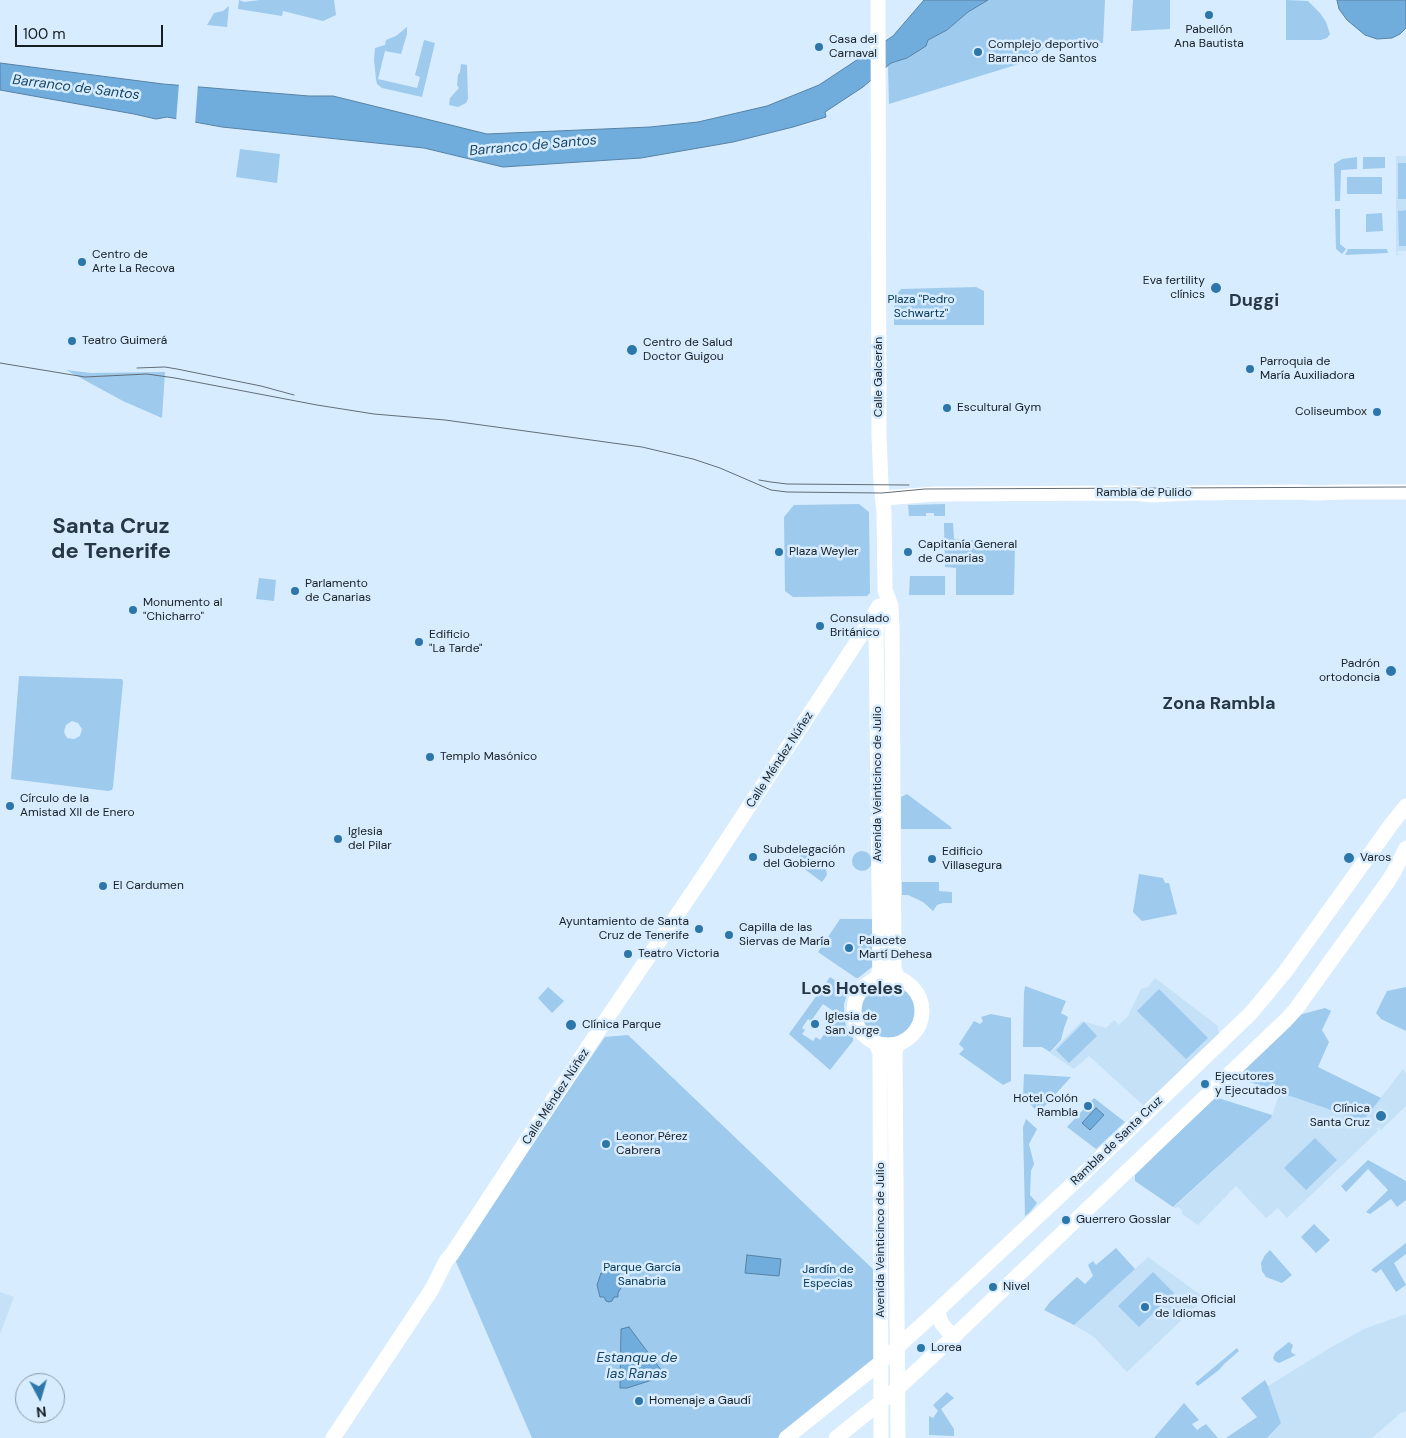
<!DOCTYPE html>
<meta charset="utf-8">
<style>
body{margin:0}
#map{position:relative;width:1406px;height:1438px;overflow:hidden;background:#d7ecfe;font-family:"DM Sans",sans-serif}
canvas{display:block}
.north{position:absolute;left:15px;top:1373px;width:50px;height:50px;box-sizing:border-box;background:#d7ecfe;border:1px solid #8a9aa7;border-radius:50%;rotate:174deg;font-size:14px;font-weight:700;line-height:20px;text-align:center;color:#161e24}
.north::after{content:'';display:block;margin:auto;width:18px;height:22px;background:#2c76a9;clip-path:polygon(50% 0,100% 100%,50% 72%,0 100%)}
.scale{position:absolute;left:15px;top:25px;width:148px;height:22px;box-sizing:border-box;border:2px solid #161e24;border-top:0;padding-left:6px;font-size:15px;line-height:18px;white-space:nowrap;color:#161e24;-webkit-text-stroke:4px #d7ecfe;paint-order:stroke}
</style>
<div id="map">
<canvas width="1406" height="1438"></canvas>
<div class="north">N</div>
<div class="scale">100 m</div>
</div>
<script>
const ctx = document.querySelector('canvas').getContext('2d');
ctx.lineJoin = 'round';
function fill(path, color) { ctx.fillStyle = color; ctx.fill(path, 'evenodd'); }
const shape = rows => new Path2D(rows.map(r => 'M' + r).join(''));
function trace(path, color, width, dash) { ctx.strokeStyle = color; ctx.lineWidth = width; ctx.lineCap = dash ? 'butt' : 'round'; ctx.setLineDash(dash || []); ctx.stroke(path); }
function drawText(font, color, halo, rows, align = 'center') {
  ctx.font = font + ' "DM Sans",sans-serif'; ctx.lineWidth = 5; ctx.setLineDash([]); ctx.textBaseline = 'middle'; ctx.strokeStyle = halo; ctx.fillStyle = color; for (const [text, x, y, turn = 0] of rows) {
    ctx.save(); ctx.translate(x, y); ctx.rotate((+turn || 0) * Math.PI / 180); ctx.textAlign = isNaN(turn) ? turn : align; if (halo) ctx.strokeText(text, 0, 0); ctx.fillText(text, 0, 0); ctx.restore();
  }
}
fill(shape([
 [1396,156,1406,156,1406,163,1398,164,1398,198,1406,199,1406,210,1399,211,1399,246,1406,246,1406,251,1398,251,1397,254,1406,255,1396,255],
 [1155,978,1218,1026,1219,1034,1144,1106,1089,1056,1074,1069,1050,1053,1082,1021,1106,1028,1114,1020,1119,1025,1128,1016,1141,989,1148,987],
 [1403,1069,1406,1073,1406,1106,1381,1130,1378,1127,1377,1128,1379,1130,1287,1218,1278,1208,1266,1218,1236,1186,1198,1225,1182,1214,1182,1210,1178,1207,1175,1208,1174,1207,1271,1118,1280,1092,1363,1121],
 [1148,1257,1205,1298,1127,1372,1094,1337,1074,1325],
 [0,1292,14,1297,0,1334],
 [1406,1314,1406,1411,1403,1413,1402,1412,1372,1438,1267,1438,1281,1423,1268,1386,1328,1349,1364,1329]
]), '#c5e1f8');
fill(shape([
 [239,0,244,2,260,0,334,0,336,15,323,21,283,11,282,16,238,9],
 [988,0,1105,0,1103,43,1078,43,1046,45,1032,60,889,104,888,66,891,63,907,58,928,40,947,30,968,12],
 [1133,0,1170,0,1170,29,1131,31],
 [1286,0,1308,1,1320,13,1326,22,1330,34,1327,38,1321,40,1286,40],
 [229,6,227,27,207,25,214,13,223,11],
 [407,27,407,34,401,54,385,51,378,79,417,88,420,77,415,75,424,40,435,43,422,97,382,88,377,84,376,79,374,60,375,48,385,45,386,40,396,36],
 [461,64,467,65,468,99,466,103,458,107,449,105,450,98,459,88,457,85,458,75,460,72],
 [240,149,280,154,277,183,236,177],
 [1357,157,1357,169,1341,170,1340,201,1335,201,1334,164,1342,159],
 [1363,157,1385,157,1385,168,1363,169],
 [1398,163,1406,163,1406,199,1398,199],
 [1347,177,1382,177,1382,194,1347,194],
 [1335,209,1340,209,1340,244,1346,249,1342,254,1336,249],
 [1406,210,1406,246,1399,246,1398,211],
 [1382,213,1383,231,1366,232,1366,214],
 [1348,249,1387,249,1388,253,1345,255],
 [976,287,984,291,984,325,894,325,894,298,901,289],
 [66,370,91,373,165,372,162,418,123,401],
 [859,504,869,512,870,593,867,596,793,597,785,591,784,517,794,505],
 [945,504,945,516,934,516,934,513,926,513,926,516,909,516,908,505],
 [944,523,953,523,954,539,1015,543,1014,594,1012,595,956,595,956,568,945,567],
 [910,576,945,576,945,595,909,595],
 [259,578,276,580,274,601,256,599],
 [19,676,122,679,123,682,113,787,112,790,108,791,11,779],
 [72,721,78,723,82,729,80,736,74,739,67,738,64,732,66,725],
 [907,794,951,827,952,829,901,829,901,797],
 '852 861a10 10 0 1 1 20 0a10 10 0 1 1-20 0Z',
 [803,852,826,869,827,875,822,882,795,862],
 [1139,874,1163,878,1165,883,1169,883,1177,914,1142,921,1133,912],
 [902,882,939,882,939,891,952,892,952,903,943,903,937,905,933,911,923,902,908,895,902,895],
 [840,919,872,919,872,967,858,978,856,978,818,952],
 [830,977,847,988,848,991,844,1004,844,1013,836,1013,823,1004,811,1021,808,1019,802,1028,805,1030,802,1034,813,1041,816,1037,820,1040,837,1016,844,1016,846,1027,853,1038,853,1041,830,1070,790,1035,789,1034],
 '858 1011a30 30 0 1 1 60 0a30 30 0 1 1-60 0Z',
 [1025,986,1066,1001,1061,1013,1068,1017,1064,1028,1061,1040,1050,1052,1042,1047,1023,1047,1024,993],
 [548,987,564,1001,552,1013,538,998],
 [1406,987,1406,1031,1381,1019,1376,1013,1387,991],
 [1159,989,1208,1038,1186,1059,1137,1011],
 [1325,1008,1331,1011,1322,1030,1329,1042,1318,1067,1381,1098,1363,1121,1235,1077,1299,1015],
 [991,1014,1011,1018,1011,1081,1003,1085,959,1054,964,1049,959,1044,974,1021,980,1024,983,1021,981,1017],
 [1084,1022,1097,1036,1069,1063,1056,1050],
 [628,1035,877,1273,877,1359,778,1438,532,1438,454,1257,605,1037],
 [1024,1074,1071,1077,1043,1108,1036,1110,1023,1097],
 [1215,1097,1272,1115,1271,1118,1173,1207,1135,1181,1135,1175],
 [1094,1098,1125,1122,1096,1149,1067,1127],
 [1026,1119,1037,1129,1029,1144,1034,1164,1031,1171,1030,1195,1037,1203,1030,1212,1025,1216,1023,1127],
 [1315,1138,1337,1160,1306,1190,1284,1168],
 [1368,1160,1406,1181,1406,1200,1397,1207,1391,1199,1370,1214,1366,1212,1388,1190,1368,1169,1346,1192,1341,1186],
 [1314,1224,1330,1240,1316,1253,1301,1237],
 [1406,1243,1406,1254,1394,1263,1406,1285,1396,1292,1381,1269,1376,1273,1371,1270],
 [1116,1248,1135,1269,1074,1325,1044,1310,1050,1302,1077,1277,1085,1284,1093,1276,1088,1265,1093,1261,1096,1265],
 [1270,1250,1292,1275,1282,1283,1266,1277,1262,1271,1261,1263,1265,1255],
 [1153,1272,1174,1293,1139,1327,1118,1306],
 [1289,1342,1293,1345,1291,1351,1292,1353,1296,1355,1279,1363,1275,1361,1273,1358,1275,1353],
 [1237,1348,1239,1351,1224,1364,1219,1370,1198,1386,1195,1383],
 [1265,1380,1268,1386,1281,1423,1267,1438,1226,1438,1257,1417,1241,1398],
 [947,1392,954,1398,941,1409,954,1429,954,1436,929,1435,929,1416,933,1418,938,1411,933,1405],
 [1184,1403,1199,1420,1192,1424,1197,1430,1206,1424,1218,1438,1154,1438]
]), '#9ecaed');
const water = shape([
 [924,0,988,0,968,12,947,30,928,40,926,46,907,58,891,63,863,87,825,112,826,117,793,127,733,142,641,158,503,167,424,148,222,127,167,117,156,119,134,114,0,90,0,63,163,84,309,96,333,96,487,134,650,127,698,122,767,106,819,85,893,36,924,0],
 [1337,0,1406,0,1406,28,1400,34,1392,38,1377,39,1365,35,1347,20,1339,9,1337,0],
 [1096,1108,1104,1115,1090,1130,1082,1123,1096,1108],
 [747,1255,781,1259,779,1276,745,1273,747,1255],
 [610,1269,615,1273,619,1273,619,1278,622,1286,618,1293,618,1297,614,1297,612,1301,609,1302,606,1301,604,1297,600,1297,597,1285,601,1273,605,1273,607,1270,610,1269],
 [629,1327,664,1374,649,1381,627,1388,620,1388,621,1329,629,1327]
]);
fill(water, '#71addc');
trace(water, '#5682a5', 1);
fill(shape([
 [179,83,198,84,195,125,176,122]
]), '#d7ecfe');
trace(shape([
 [878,0,879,436,881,484,884,513,885,590,891,606,892,627,894,969,898,978],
 [883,498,935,494,1132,493,1152,495,1188,493,1298,492,1314,493,1345,492,1406,492],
 '854 1011a34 34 0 1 1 68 0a34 34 0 1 1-68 0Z',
 [877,979,880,968,876,632,878,611],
 [876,1044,880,1053,881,1438],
 [897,1044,895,1054,898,1438],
 [937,1311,942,1324,947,1330,955,1336],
 [333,1438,432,1289,446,1261,452,1254,597,1033,704,875,858,640,879,606],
 [786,1438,881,1362,937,1311,1079,1178,1251,1013,1285,972,1393,822,1406,806],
 [836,1438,898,1388,950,1340,1286,1020,1296,1009,1389,880,1395,870,1406,848]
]), '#fff', 15);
trace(shape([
 [0,363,85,377,147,374,175,378,317,405,374,414,445,420,642,447,693,459,720,468,771,490,787,492,882,493,925,489,1406,487],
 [137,368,165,367,177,369,261,386,294,395],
 [759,480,771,482,787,484,909,485]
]), '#616e78', 1);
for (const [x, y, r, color] of [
 [1209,15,5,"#2c76a9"],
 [819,47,5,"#2c76a9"],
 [978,52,5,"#2c76a9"],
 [82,262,5,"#2c76a9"],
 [1216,288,6,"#2c76a9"],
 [72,341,5,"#2c76a9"],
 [632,350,6,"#2c76a9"],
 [1250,369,5,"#2c76a9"],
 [947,408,5,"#2c76a9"],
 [1377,412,5,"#2c76a9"],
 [779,552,5,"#2c76a9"],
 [908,552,5,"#2c76a9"],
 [295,591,5,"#2c76a9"],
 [133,610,5,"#2c76a9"],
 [820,626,5,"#2c76a9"],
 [419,642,5,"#2c76a9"],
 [1391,671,6,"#2c76a9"],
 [430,757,5,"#2c76a9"],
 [10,806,5,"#2c76a9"],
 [338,839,5,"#2c76a9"],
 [753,857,5,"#2c76a9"],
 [1349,858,6,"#2c76a9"],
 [932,859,5,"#2c76a9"],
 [103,886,5,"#2c76a9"],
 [699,929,5,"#2c76a9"],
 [729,935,5,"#2c76a9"],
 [849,948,5,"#2c76a9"],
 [628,954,5,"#2c76a9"],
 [815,1024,5,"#2c76a9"],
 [571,1025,6,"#2c76a9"],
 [1205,1084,5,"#2c76a9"],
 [1088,1106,5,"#2c76a9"],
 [1381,1116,6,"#2c76a9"],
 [606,1144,5,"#2c76a9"],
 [1066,1220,5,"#2c76a9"],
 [993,1287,5,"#2c76a9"],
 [1145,1307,5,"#2c76a9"],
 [921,1348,5,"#2c76a9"],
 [639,1401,5,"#2c76a9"]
]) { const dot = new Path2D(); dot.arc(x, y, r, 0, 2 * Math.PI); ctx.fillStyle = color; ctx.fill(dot); trace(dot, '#d7ecfe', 2); }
drawText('12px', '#161e24', '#d7ecfe', [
 ["Pabellón",1209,30,"center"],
 ["Ana Bautista",1209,44,"center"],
 ["Casa del",829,40],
 ["Carnaval",829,54],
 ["Complejo deportivo",988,45],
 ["Barranco de Santos",988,59],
 ["Centro de",92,255],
 ["Arte La Recova",92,269],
 ["Eva fertility",1205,281,"right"],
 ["clínics",1205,295,"right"],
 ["Teatro Guimerá",82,341],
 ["Centro de Salud",643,343],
 ["Doctor Guigou",643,357],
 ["Parroquia de",1260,362],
 ["María Auxiliadora",1260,376],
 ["Escultural Gym",957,408],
 ["Coliseumbox",1367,412,"right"],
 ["Capitanía General",918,545],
 ["de Canarias",918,559],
 ["Plaza Weyler",789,552],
 ["Parlamento",305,584],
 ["de Canarias",305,598],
 ["Monumento al",143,603],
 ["\"Chicharro\"",143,617],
 ["Consulado",830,619],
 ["Británico",830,633],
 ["Edificio",429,635],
 ["\"La Tarde\"",429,649],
 ["Padrón",1380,664,"right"],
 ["ortodoncia",1380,678,"right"],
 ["Templo Masónico",440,757],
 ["Círculo de la",20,799],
 ["Amistad XII de Enero",20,813],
 ["Iglesia",348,832],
 ["del Pilar",348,846],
 ["Subdelegación",763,850],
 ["del Gobierno",763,864],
 ["Edificio",942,852],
 ["Villasegura",942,866],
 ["Varos",1360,858],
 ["El Cardumen",113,886],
 ["Ayuntamiento de Santa",689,922,"right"],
 ["Cruz de Tenerife",689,936,"right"],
 ["Capilla de las",739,928],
 ["Siervas de María",739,942],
 ["Palacete",859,941],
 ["Martí Dehesa",859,955],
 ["Teatro Victoria",638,954],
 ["Iglesia de",825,1017],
 ["San Jorge",825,1031],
 ["Clínica Parque",582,1025],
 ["Ejecutores",1215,1077],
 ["y Ejecutados",1215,1091],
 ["Hotel Colón",1078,1099,"right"],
 ["Rambla",1078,1113,"right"],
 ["Clínica",1370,1109,"right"],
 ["Santa Cruz",1370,1123,"right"],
 ["Leonor Pérez",616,1137],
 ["Cabrera",616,1151],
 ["Guerrero Gosslar",1076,1220],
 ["Nivel",1003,1287],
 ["Escuela Oficial",1155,1300],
 ["de Idiomas",1155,1314],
 ["Lorea",931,1348],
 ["Homenaje a Gaudí",649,1401]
], 'left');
drawText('12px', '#043654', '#d7ecfe', [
 ["Plaza \"Pedro",921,300],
 ["Schwartz\"",921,314],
 ["Parque García",642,1268],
 ["Sanabria",642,1282],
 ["Jardín de",828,1270],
 ["Especias",828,1284]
]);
drawText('12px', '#161e24', '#d7ecfe', [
 ["Calle Galcerán",879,377,-90],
 ["Rambla de Pulido",1144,493],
 ["Calle Méndez Núñez",780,760,-57],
 ["Avenida Veinticinco de Julio",878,784,-90],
 ["Calle Méndez Núñez",556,1097,-57],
 ["Rambla de Santa Cruz",1117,1141,-44],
 ["Avenida Veinticinco de Julio",881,1240,-90]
]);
drawText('italic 14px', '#194666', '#d7ecfe', [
 ["Barranco de Santos",76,88,7],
 ["Barranco de Santos",533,146,-5],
 ["Estanque de",637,1358],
 ["las Ranas",637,1374]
]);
drawText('bold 18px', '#263846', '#d7ecfe', [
 ["Duggi",1254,301],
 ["Zona Rambla",1219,704],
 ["Los Hoteles",852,989]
]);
drawText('bold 22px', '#263846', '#d7ecfe', [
 ["Santa Cruz",111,527],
 ["de Tenerife",111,552]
]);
</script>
